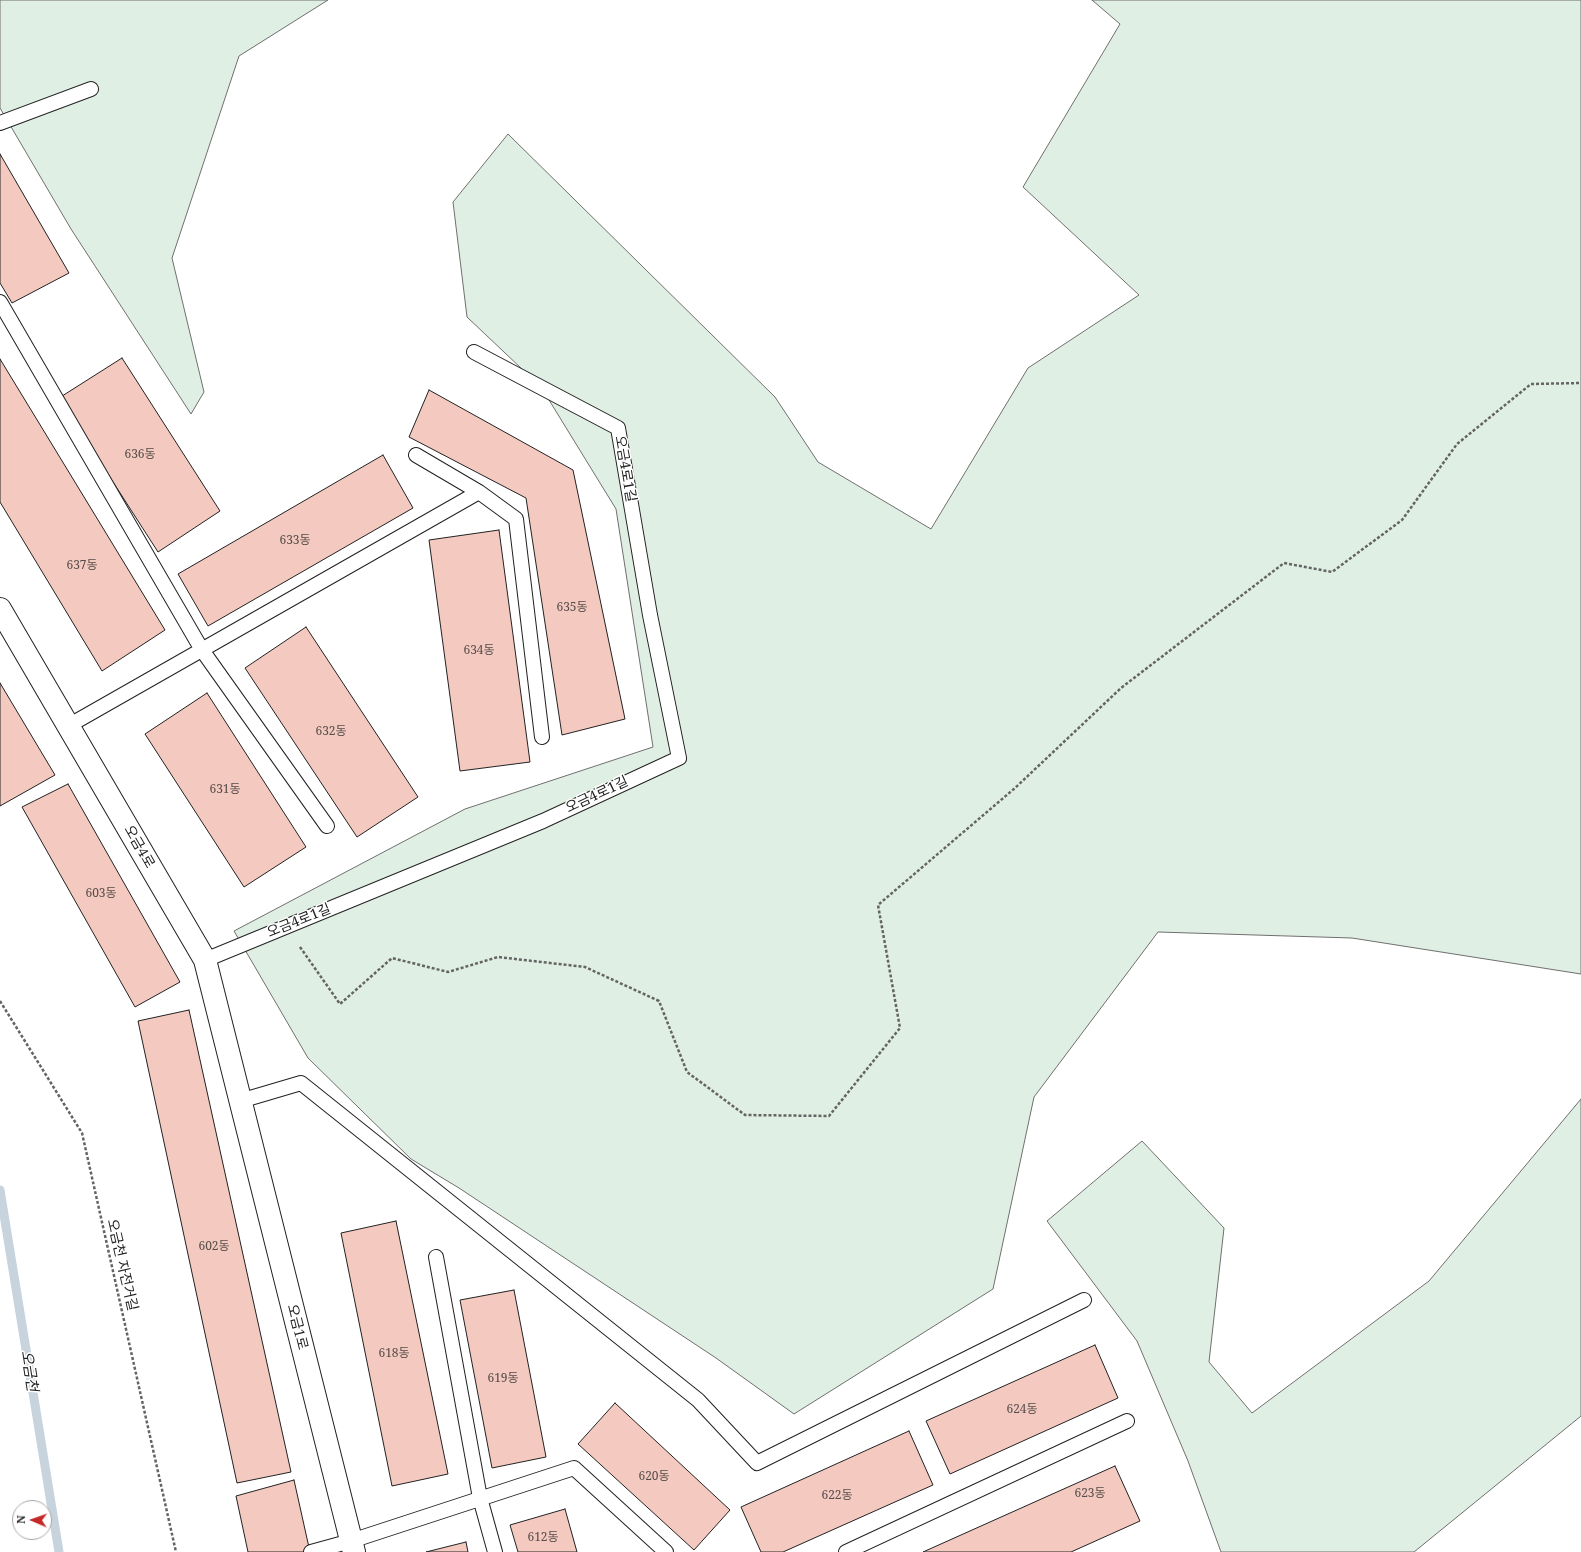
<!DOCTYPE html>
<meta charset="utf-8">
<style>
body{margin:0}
#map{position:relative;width:1581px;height:1552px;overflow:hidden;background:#fff;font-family:"Noto Serif",serif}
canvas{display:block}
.north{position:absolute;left:12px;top:1500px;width:40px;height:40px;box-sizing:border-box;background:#fff;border:1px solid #a7a7a7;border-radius:50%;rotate:272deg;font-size:11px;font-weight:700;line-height:16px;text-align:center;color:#222}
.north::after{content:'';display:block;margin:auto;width:14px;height:18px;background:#c62828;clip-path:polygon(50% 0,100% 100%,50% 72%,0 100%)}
</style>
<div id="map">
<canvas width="1581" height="1552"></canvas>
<div class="north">N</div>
</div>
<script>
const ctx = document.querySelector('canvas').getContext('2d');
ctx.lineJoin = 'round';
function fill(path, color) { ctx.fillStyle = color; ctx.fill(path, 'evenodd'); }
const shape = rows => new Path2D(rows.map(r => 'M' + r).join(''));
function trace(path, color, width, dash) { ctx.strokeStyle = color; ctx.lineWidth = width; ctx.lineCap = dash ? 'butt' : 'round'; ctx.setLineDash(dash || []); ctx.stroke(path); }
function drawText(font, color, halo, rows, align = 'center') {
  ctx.font = font + ' "Noto Serif","Noto Sans KR",serif'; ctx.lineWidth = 3; ctx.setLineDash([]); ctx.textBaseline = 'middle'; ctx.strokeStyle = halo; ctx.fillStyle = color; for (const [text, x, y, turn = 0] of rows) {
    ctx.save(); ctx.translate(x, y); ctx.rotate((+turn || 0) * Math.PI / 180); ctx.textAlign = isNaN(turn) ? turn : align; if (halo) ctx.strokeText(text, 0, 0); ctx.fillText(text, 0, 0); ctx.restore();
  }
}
const green = shape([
 [0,0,328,0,239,56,172,258,204,392,191,414,71,229,0,108,0,0],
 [1092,0,1581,0,1581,974,1352,938,1158,932,1034,1097,993,1289,794,1414,716,1358,459,1188,411,1159,308,1058,234,931,465,809,653,747,616,509,541,387,467,317,453,202,508,134,775,397,818,462,931,529,1028,368,1139,295,1023,187,1120,24,1092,0],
 [1581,1099,1581,1416,1414,1552,1221,1552,1188,1461,1137,1341,1047,1221,1142,1141,1224,1228,1209,1362,1252,1413,1429,1281,1581,1099]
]);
fill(green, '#e0efe3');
trace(green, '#6f6f6f', 1);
trace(shape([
 [0,1190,59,1552]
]), '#c7d3dd', 9);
const building = shape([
 [0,154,69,273,12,303,0,283,0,154],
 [122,358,220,511,158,552,59,398,122,358],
 [0,359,165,630,102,671,0,502,0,359],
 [429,390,573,470,625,719,562,735,526,498,409,437,429,390],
 [383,455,413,508,208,626,178,574,383,455],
 [499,530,530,762,460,771,429,540,499,530],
 [306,627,418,797,357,837,245,668,306,627],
 [0,683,55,775,0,806,0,683],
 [207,693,306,847,244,887,145,734,207,693],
 [68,784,180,982,135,1007,22,807,68,784],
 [189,1010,291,1472,237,1483,138,1021,189,1010],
 [396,1221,448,1474,392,1486,341,1233,396,1221],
 [514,1290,546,1457,492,1468,460,1300,514,1290],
 [1095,1345,1118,1398,950,1474,926,1421,1095,1345],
 [615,1403,730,1510,694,1550,578,1444,615,1403],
 [909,1431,933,1485,783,1552,761,1552,741,1507,909,1431],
 [1115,1466,1140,1521,1071,1552,923,1552,1115,1466],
 [294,1480,310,1552,248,1552,236,1496,294,1480],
 [565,1509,577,1552,518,1552,510,1525,565,1509],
 [466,1542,468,1552,426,1552,466,1542]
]);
fill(building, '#f3c9c0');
trace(building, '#222', 1);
const service = shape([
 [0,123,91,89],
 [0,302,202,650,327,826],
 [416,455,479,492],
 [68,726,479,492,516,519,542,737],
 [205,960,543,821,679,758,650,615,618,428,474,352],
 [240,1101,301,1083,698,1400,757,1463,1084,1300],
 [436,1257,480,1498,495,1552],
 [311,1552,351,1541,574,1468,666,1552],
 [846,1552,1127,1421]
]);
const minor = shape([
 [0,609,205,960,354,1552]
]);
trace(service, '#222', 16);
trace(minor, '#222', 24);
trace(shape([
 [300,947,340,1004,392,958,448,972,498,957,585,967,659,1001,687,1072,745,1115,829,1116,900,1028,878,905,1015,788,1121,688,1284,563,1332,572,1402,520,1457,444,1531,384,1581,383],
 [0,1001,82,1133,176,1552]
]), '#646464', 2.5, [3, 2]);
trace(service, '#fff', 14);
trace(minor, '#fff', 22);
drawText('12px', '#564c4a', null, [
 ["636동",140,455],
 ["633동",295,541],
 ["637동",82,566],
 ["635동",572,608],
 ["634동",479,651],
 ["632동",331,732],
 ["631동",225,790],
 ["603동",101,894],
 ["602동",214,1247],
 ["618동",394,1354],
 ["619동",503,1379],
 ["624동",1022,1410],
 ["620동",654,1477],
 ["623동",1090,1494],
 ["622동",837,1496],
 ["612동",543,1538]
]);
drawText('14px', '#222', '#fff', [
 ["오금4로1길",625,469,80],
 ["오금4로1길",597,795,-25],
 ["오금4로",139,847,60],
 ["오금4로1길",299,921,-22],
 ["오금천 자전거길",122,1265,77],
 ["오금1로",297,1327,76]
]);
drawText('italic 15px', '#222', '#fff', [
 ["오금천",29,1371,81]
]);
</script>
